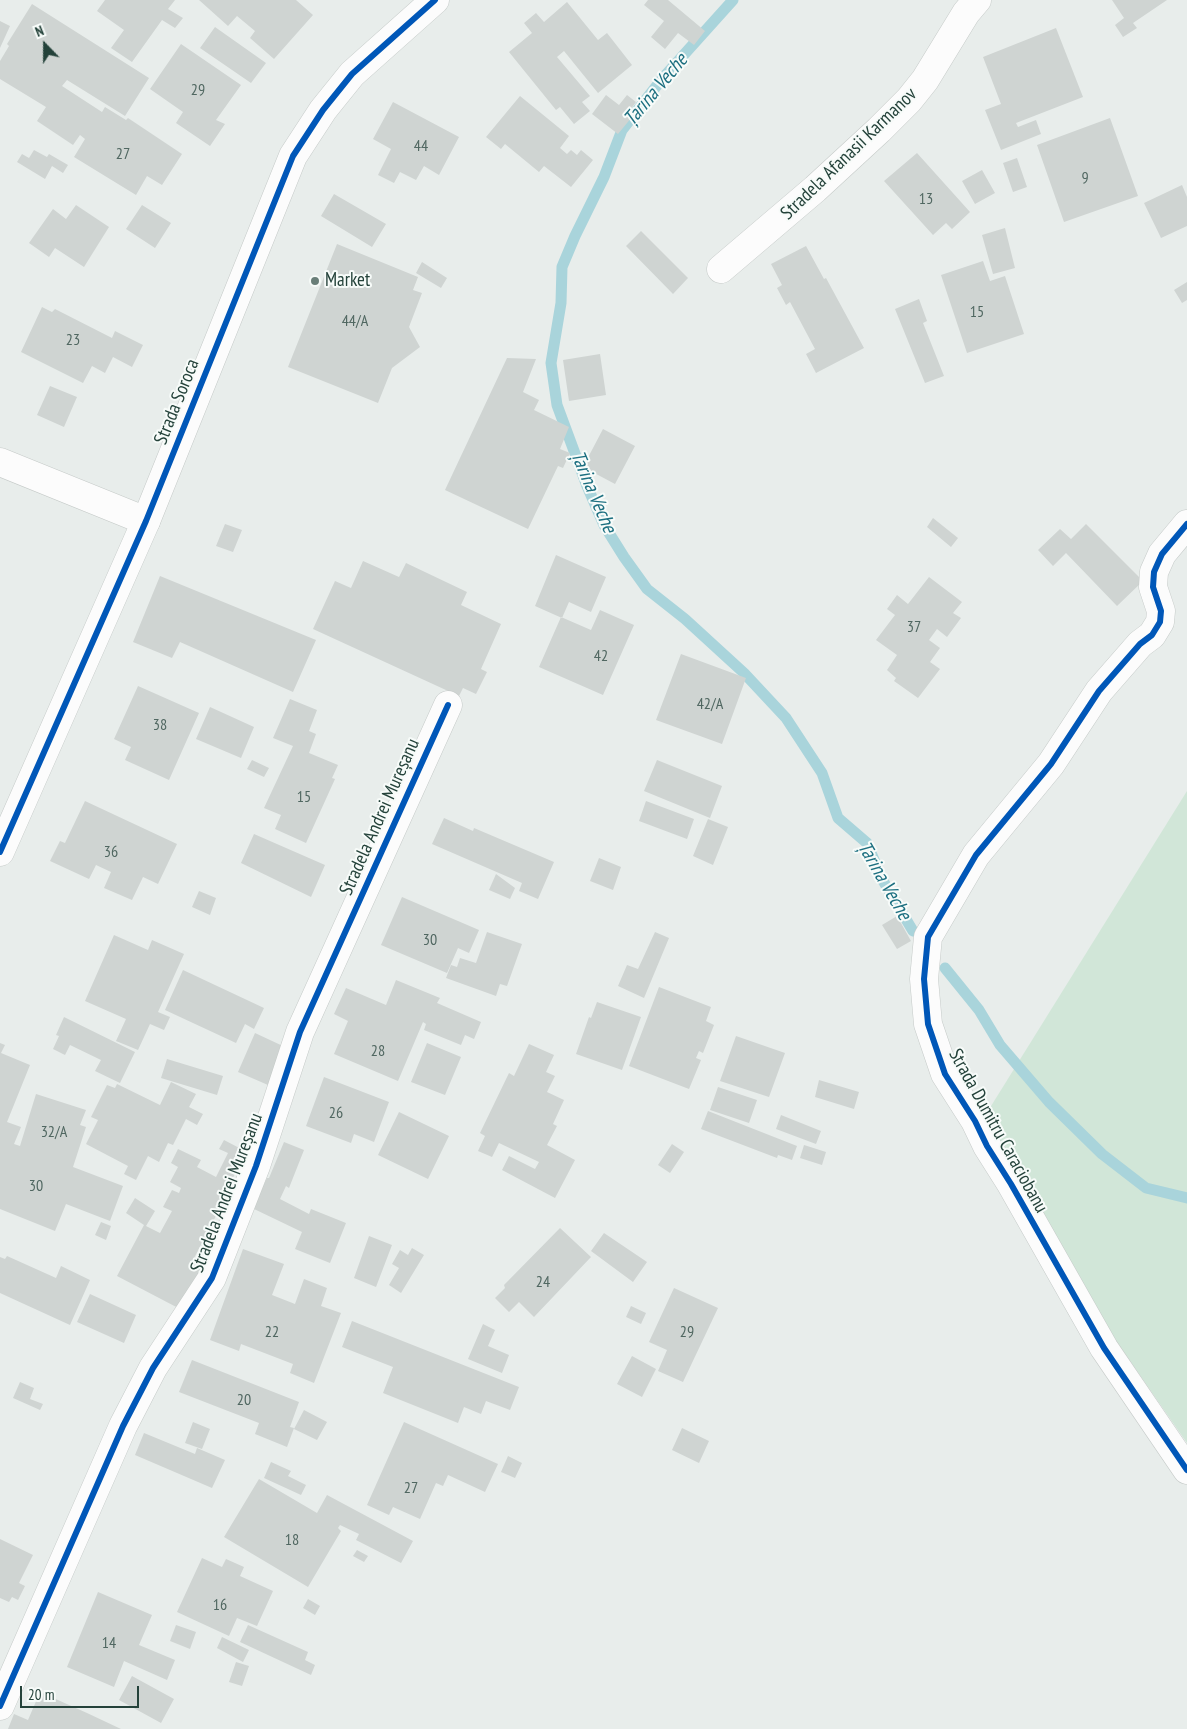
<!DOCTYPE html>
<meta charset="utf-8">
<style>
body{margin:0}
#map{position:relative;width:1187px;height:1729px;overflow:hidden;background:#e8edeb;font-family:"PT Sans Narrow",sans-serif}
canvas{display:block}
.north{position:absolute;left:20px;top:20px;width:50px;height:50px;-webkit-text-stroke:4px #f7fbf9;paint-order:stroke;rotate:338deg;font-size:14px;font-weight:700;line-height:20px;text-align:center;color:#24423a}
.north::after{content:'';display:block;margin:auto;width:18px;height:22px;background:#24423a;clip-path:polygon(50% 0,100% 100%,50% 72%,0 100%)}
.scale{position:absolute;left:20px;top:1686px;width:119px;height:22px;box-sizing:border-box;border:2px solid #24423a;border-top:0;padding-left:6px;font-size:15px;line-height:18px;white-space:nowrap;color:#24423a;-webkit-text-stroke:4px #f7fbf9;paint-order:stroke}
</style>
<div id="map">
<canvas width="1187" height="1729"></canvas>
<div class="north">N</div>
<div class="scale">20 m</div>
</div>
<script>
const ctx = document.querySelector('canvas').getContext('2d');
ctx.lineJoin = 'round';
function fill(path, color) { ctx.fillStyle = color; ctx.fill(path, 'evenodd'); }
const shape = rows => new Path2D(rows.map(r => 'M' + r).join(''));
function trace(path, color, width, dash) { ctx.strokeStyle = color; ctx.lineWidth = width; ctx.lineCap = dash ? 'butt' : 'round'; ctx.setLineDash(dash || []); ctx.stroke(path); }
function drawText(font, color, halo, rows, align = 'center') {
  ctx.font = font + ' "PT Sans Narrow",sans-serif'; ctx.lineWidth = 4; ctx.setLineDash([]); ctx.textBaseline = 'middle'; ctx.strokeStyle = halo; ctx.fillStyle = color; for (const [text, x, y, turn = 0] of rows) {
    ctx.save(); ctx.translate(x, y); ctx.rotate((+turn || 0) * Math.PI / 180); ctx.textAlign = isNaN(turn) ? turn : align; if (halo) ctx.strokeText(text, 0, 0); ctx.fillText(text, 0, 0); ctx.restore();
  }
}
fill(shape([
 [1187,791,1187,1443,973,1135]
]), '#d1e6d8');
trace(shape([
 [733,0,662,79,622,130,604,177,575,236,562,267,561,303,551,363,557,405,587,486,604,525,624,557,647,589,685,619,744,673,786,718,822,773,838,818,867,843,882,879,913,931],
 [945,968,979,1010,1000,1045,1049,1102,1102,1154,1146,1188,1187,1198]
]), '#a9d4db', 11);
fill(shape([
 [105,0,175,0,168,9,183,18,175,28,162,20,132,62,111,48,124,30,97,11],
 [199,0,296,0,313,15,274,59,250,38,255,31,237,16,228,26],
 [648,0,668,0,705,31,694,45,678,33,665,49,651,37,664,21,644,5],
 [1112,0,1167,0,1133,23,1137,28,1123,37,1115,25,1124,18],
 [567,2,598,40,607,33,632,65,598,93,564,51,557,57,590,96,582,102,590,111,574,124,560,107,556,110,509,52,532,33,524,23,536,13,544,22],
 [32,4,149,78,125,116,67,80,62,86,102,112,105,107,126,120,128,118,182,154,162,185,147,176,136,195,74,157,85,139,80,135,73,145,37,121,46,107,0,79,0,61,9,46,7,44],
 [0,21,10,26,0,48],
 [215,27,266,63,251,83,200,48],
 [1056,28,1083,97,1016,123,1018,127,1036,120,1041,134,1001,150,985,110,1001,104,983,57],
 [181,44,241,85,216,120,225,124,210,146,176,123,183,112,150,89],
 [606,95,619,105,627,95,636,102,628,113,632,117,618,134,592,114],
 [520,96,569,136,560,148,567,154,571,150,577,155,581,150,593,160,571,187,544,166,539,172,505,144,501,149,486,137],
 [393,102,459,137,439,175,424,166,416,180,400,172,394,183,378,175,391,149,373,139],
 [1110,118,1138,196,1064,222,1037,145],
 [34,150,47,157,49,154,68,165,63,173,52,166,45,179,17,162,22,154,29,158],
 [917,153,970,212,952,229,946,223,933,235,884,181],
 [1017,158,1027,187,1013,192,1003,163],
 [982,170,995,193,975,204,962,181],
 [1182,185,1187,197,1187,226,1161,238,1144,203],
 [334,194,386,224,372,247,321,216],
 [76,205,109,227,84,267,55,248,49,257,29,243,53,209,66,219],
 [142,205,171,223,155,248,126,229],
 [1005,228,1015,268,993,274,982,235],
 [641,231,688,278,673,294,626,246],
 [337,244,418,277,413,290,422,293,409,327,420,347,392,368,378,403,288,367],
 [806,246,824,279,826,278,864,348,816,373,806,354,815,349,790,302,786,305,777,288,782,285,771,264],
 [983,261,990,281,1005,276,1024,334,967,353,941,275],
 [422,262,447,278,441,288,416,273],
 [1187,282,1187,300,1182,303,1174,290],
 [919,299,927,321,923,323,944,376,925,383,895,309],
 [42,307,52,312,55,309,112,338,115,331,143,345,132,367,113,357,105,373,92,366,83,383,21,352],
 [600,354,606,395,569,401,563,360],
 [507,358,536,359,523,392,539,400,534,410,569,427,560,449,570,453,563,468,558,466,528,529,445,490],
 [50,386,77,397,64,427,37,415],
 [603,429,635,446,615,484,583,467],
 [933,518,958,538,951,547,927,527],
 [225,524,242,530,233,552,216,546],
 [1086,524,1143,581,1117,606,1066,553,1053,566,1038,550,1060,529,1071,539],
 [556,555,606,577,591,612,569,602,562,618,535,606],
 [363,561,399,577,406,563,467,592,461,605,501,624,481,669,487,672,476,694,463,688,459,696,313,629,335,581,351,588],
 [160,576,316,640,293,692,180,642,172,658,133,642],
 [929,577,962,602,953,613,961,618,947,637,937,629,929,640,940,648,930,662,940,669,918,698,894,681,896,678,887,670,897,655,876,640,895,615,887,609,897,595,908,604],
 [600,610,634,625,603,695,539,667,561,617,591,630],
 [681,654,746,678,722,744,656,720],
 [138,686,199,713,169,780,125,760,131,747,114,739],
 [290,699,317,710,309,731,316,734,309,753,338,765,332,778,335,779,306,843,275,829,281,815,264,808,293,746,273,738],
 [210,707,254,727,241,758,196,739],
 [252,760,269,768,264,777,247,769],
 [657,760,722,786,710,818,644,791],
 [85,801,177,844,158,884,143,877,132,900,104,888,111,872,96,865,89,879,50,861,60,841,65,843],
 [646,801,694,819,687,839,639,821],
 [444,818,473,831,474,828,554,862,538,899,519,891,522,883,432,844],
 [708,819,728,827,713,865,693,856],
 [254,834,325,865,311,897,241,863],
 [599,858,621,867,613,890,590,881],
 [496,874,515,888,510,899,489,890],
 [199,891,216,898,210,915,192,907],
 [402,897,479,930,469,953,458,948,447,973,381,945],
 [897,916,911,941,897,949,882,925],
 [487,932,522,944,507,986,500,984,496,996,446,978,451,965,457,967,460,958,476,963],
 [655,932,669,938,644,998,618,986,627,965,638,969],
 [114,935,148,950,152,940,184,954,158,1012,170,1017,164,1030,150,1024,138,1050,116,1041,126,1019,85,1001],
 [183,970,264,1008,254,1029,245,1024,236,1043,165,1010],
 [396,980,440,998,437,1003,481,1022,474,1039,465,1035,461,1045,424,1030,426,1024,423,1022,398,1081,334,1054,348,1021,334,1014,346,988,386,1005],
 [659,987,711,1007,706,1021,714,1025,703,1053,699,1051,696,1058,701,1060,689,1089,629,1066],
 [597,1002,641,1017,622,1070,576,1054,589,1017,591,1018],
 [64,1017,135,1052,120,1083,95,1071,101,1060,70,1045,65,1055,53,1049,59,1036,56,1035],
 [255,1033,285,1047,268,1085,238,1072],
 [736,1036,785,1053,769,1097,720,1081],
 [0,1043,5,1045,1,1053,30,1065,7,1122,21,1127,14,1144,20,1146,36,1094,86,1110,80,1125,86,1127,73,1167,123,1186,110,1221,66,1204,55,1231,0,1209],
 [427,1043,461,1057,445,1095,411,1082],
 [529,1044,554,1055,546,1072,555,1076,547,1092,564,1100,553,1124,557,1126,547,1145,575,1160,555,1198,502,1170,509,1156,535,1169,539,1162,499,1143,492,1157,478,1151,485,1136,480,1133,509,1073,514,1076],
 [167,1059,223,1076,217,1095,161,1078],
 [324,1077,389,1102,374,1142,354,1134,351,1143,306,1126],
 [819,1080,859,1092,854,1109,815,1097],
 [171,1082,196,1094,189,1107,203,1114,197,1125,186,1119,173,1145,168,1143,159,1162,148,1156,136,1180,124,1174,128,1166,86,1144,98,1120,91,1117,107,1085,115,1088,117,1084,160,1105],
 [718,1087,757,1100,749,1123,710,1110],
 [708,1111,797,1146,792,1160,778,1155,777,1158,701,1129],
 [399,1112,449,1136,428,1179,378,1155],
 [781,1115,821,1131,816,1144,776,1129],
 [224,1140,247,1152,230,1183,240,1188,225,1215,218,1212,192,1262,203,1268,182,1310,117,1276,144,1225,126,1213,135,1198,155,1211,146,1226,160,1233,172,1211,163,1207,172,1190,179,1193,181,1188,170,1182,178,1167,171,1163,178,1149,201,1160,197,1167,216,1177,228,1153,219,1149],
 [284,1142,304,1150,289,1188,286,1186,280,1199,309,1214,311,1209,346,1223,330,1263,295,1249,302,1232,252,1208,267,1178,269,1178],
 [672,1144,684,1152,670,1173,658,1165],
 [804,1145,826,1152,822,1165,800,1158],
 [101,1222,111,1226,106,1240,95,1235],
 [560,1228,591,1257,534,1317,519,1302,509,1312,495,1298,505,1288,504,1285],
 [604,1233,647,1262,633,1282,591,1251],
 [369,1236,392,1245,376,1287,354,1278],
 [412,1248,424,1255,401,1293,389,1285,399,1268,392,1264,400,1250,408,1255],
 [243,1249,284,1264,272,1295,295,1304,304,1279,327,1288,321,1306,341,1313,314,1383,290,1373,293,1364,241,1344,239,1351,210,1340],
 [7,1256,56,1278,61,1266,90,1280,70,1325,0,1293,0,1257,5,1259],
 [674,1288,718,1308,683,1382,658,1371,667,1350,649,1342],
 [90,1294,136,1315,124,1343,77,1322],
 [631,1306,646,1313,641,1324,626,1317],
 [352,1321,519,1387,510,1410,486,1401,481,1414,464,1407,458,1423,383,1393,393,1367,342,1347],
 [483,1324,495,1330,488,1346,509,1355,502,1373,468,1359],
 [632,1356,656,1369,642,1397,617,1384],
 [192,1360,299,1402,290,1427,294,1428,287,1447,255,1434,259,1423,179,1392],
 [20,1382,34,1388,30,1399,43,1404,40,1410,13,1398],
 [304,1410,327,1422,317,1440,294,1429],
 [193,1422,210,1429,202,1449,185,1443],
 [404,1422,498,1464,485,1492,448,1475,443,1486,436,1483,420,1519,393,1507,389,1515,367,1505],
 [682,1428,709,1441,699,1463,672,1450],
 [144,1433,195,1454,197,1448,225,1460,212,1488,135,1455],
 [508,1456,522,1463,515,1478,501,1472],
 [271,1462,291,1471,288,1476,306,1485,301,1495,264,1478],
 [259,1479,317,1513,327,1495,413,1541,401,1563,356,1540,359,1534,340,1525,338,1528,341,1531,308,1587,224,1537],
 [0,1539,33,1555,19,1583,25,1586,18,1600,12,1597,9,1602,0,1598],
 [357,1550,368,1556,364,1562,353,1556],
 [202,1558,222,1567,226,1559,244,1567,240,1576,273,1591,257,1626,237,1618,229,1636,177,1612],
 [98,1592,152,1615,139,1645,175,1660,167,1680,124,1661,114,1687,67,1667],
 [308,1599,320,1606,315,1615,303,1608],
 [176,1625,196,1632,190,1649,170,1641],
 [248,1625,308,1652,305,1660,315,1665,311,1675,240,1642],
 [222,1637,249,1650,243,1662,217,1648],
 [236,1662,249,1666,242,1686,229,1682],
 [132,1676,174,1699,161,1723,119,1700],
 [40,1692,87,1713,121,1729,8,1729,14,1714,28,1720]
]), '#cfd4d2');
const minor = shape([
 [721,269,815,189,879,130,909,100,925,80,966,13,977,0],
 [0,462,146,521],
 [1187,524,1162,554,1154,572,1153,587,1161,611,1160,622,1152,635,1140,644,1099,691,1051,764,976,855,928,937,924,979,928,1024,945,1074,975,1121,987,1146,1011,1184,1104,1348,1187,1470],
 [0,1706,123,1426,153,1368,212,1278,256,1166,300,1032,448,705]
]);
const tertiary = shape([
 [0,852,146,521,293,156,323,110,352,74,435,0]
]);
trace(minor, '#c5cac8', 29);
trace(tertiary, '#c5cac8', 29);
trace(minor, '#fcfcfc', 28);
trace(tertiary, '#fcfcfc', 28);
trace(shape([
 [1187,524,1162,554,1154,572,1153,587,1161,611,1160,622,1152,635,1140,644,1099,691,1051,764,976,855,928,937,924,979,928,1024,945,1074,975,1121,987,1146,1011,1184,1104,1348,1187,1470],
 [0,852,146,521,293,156,323,110,352,74,435,0],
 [0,1706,123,1426,153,1368,212,1278,256,1166,300,1032,448,705]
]), '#0057b8', 6);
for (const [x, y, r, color] of [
 [315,281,5,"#697e78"]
]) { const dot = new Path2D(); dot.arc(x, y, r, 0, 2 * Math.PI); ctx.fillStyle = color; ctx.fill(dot); trace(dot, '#f7fbf9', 2); }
drawText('16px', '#506761', null, [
 ["29",198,90],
 ["44",421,146],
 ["27",123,154],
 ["9",1085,178],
 ["13",926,199],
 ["15",977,312],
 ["44/A",355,321],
 ["23",73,340],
 ["37",914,627],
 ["42",601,656],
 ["42/A",710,704],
 ["38",160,725],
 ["15",304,797],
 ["36",111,852],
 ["30",430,940],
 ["28",378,1051],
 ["26",336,1113],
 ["32/A",54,1132],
 ["30",36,1186],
 ["24",543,1282],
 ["22",272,1332],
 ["29",687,1332],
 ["20",244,1400],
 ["27",411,1488],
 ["18",292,1540],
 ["16",220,1605],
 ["14",109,1643]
]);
drawText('19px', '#24423a', '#f7fbf9', [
 ["Stradela Afanasii Karmanov",849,154,-44],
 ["Strada Soroca",177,402,-68],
 ["Stradela Andrei Mureșanu",380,817,-66],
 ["Strada Dumitru Caraciobanu",998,1131,61],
 ["Stradela Andrei Mureșanu",227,1193,-69]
]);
drawText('19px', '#24423a', '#f7fbf9', [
 ["Market",325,281]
], 'left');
drawText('italic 20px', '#1c6f80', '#f7fbf9', [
 ["Țarina Veche",656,90,-50],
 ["Țarina Veche",593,492,67],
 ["Țarina Veche",884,881,60]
]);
</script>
